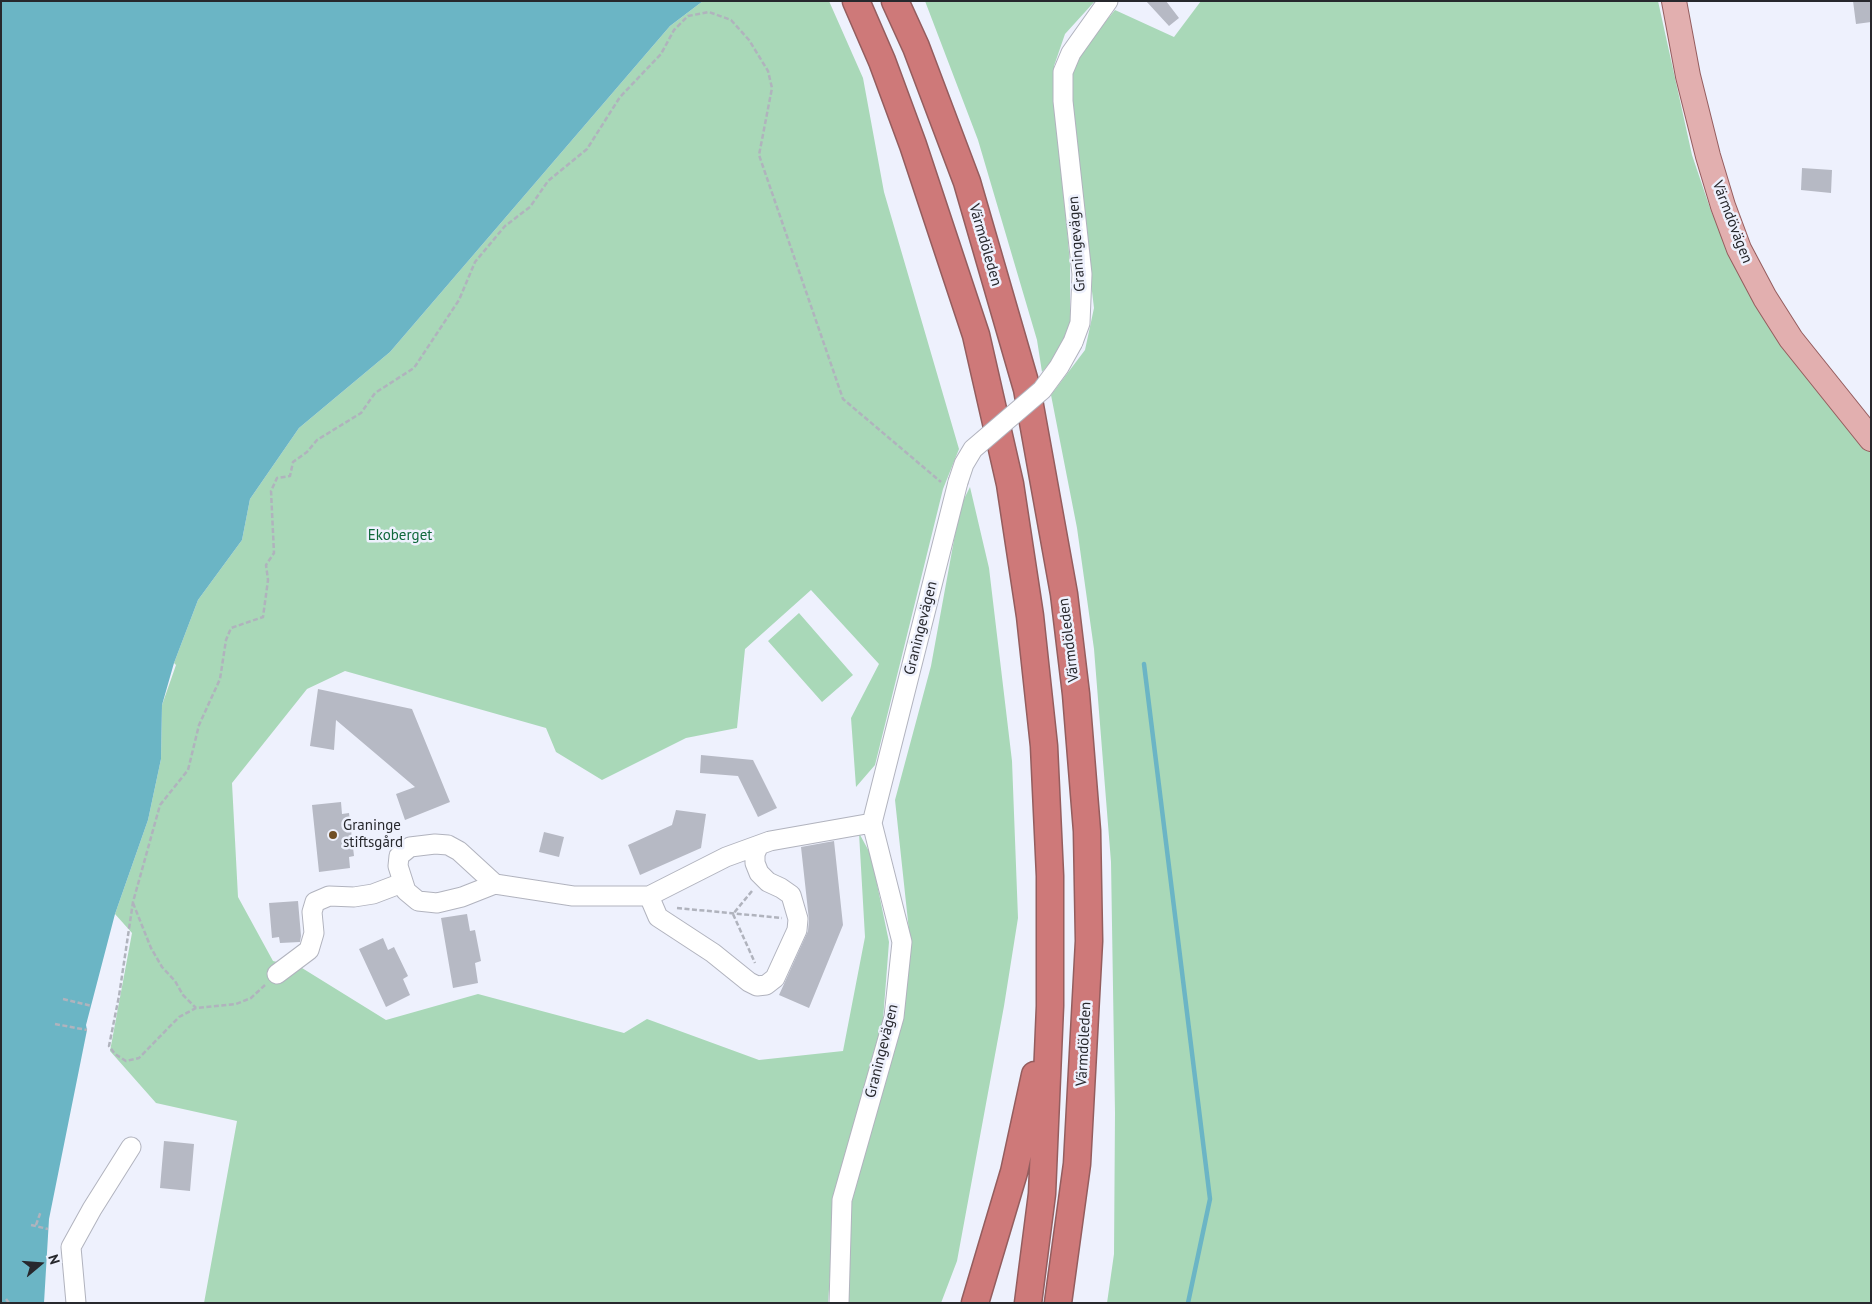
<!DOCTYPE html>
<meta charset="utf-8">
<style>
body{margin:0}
#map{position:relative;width:1872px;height:1304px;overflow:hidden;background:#eef1fd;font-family:"PT Sans",sans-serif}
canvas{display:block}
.frame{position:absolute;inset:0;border:2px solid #27282d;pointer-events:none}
.north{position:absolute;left:15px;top:1239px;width:50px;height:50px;-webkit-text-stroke:4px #eef1fd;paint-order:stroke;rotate:72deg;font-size:14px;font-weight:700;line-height:20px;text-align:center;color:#27282d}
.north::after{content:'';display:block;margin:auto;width:18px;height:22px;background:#27282d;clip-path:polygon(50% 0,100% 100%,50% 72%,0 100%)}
</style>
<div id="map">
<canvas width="1872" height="1304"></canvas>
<div class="frame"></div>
<div class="north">N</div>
</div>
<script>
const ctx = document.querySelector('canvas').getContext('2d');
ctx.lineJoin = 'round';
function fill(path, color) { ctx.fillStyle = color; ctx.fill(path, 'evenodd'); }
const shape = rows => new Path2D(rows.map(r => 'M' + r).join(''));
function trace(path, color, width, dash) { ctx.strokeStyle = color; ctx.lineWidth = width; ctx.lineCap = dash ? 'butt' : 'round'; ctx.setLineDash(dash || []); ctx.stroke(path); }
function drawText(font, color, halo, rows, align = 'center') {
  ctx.font = font + ' "PT Sans",sans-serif'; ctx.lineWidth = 5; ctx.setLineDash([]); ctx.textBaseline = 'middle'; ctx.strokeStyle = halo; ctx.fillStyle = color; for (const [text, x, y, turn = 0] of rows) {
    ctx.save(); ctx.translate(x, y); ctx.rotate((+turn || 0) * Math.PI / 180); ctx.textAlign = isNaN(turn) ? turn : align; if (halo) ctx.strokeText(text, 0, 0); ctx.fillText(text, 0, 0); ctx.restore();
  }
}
fill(shape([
 [703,1,829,1,863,78,884,192,959,449,943,489,875,765,856,787,851,718,879,664,811,590,745,649,737,728,686,738,602,780,556,752,546,728,345,671,307,689,232,783,238,897,273,961,302,968,386,1020,478,994,624,1033,647,1019,759,1060,843,1051,865,937,859,833,871,855,889,942,882,1033,836,1194,828,1303,204,1303,237,1121,156,1103,110,1051,132,933,115,914,148,820,161,759,162,705,176,665,174,663,198,600,242,540,250,499,299,428,390,352,670,26],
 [925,1,1095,1,1065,34,1054,66,1070,265,1070,327,1058,354,1042,372,1037,340,978,140],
 [1201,1,1658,1,1692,155,1711,211,1747,282,1791,358,1871,452,1871,1303,1107,1303,1114,1254,1115,1113,1111,862,1094,649,1077,528,1051,395,1085,350,1094,308,1069,99,1070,76,1079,54,1115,10,1174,37],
 [970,487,989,568,1012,761,1018,918,1004,1006,957,1261,941,1303,847,1303,852,1201,902,1020,910,940,895,800,931,666,960,507],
 [799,613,853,675,822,702,768,641]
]), '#a9d8b8');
fill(shape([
 [1,1,703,1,670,26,390,352,299,428,250,499,242,540,198,600,174,663,162,705,161,759,148,820,115,914,86,1025,87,1030,49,1219,44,1303,1,1303]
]), '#6bb5c5');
trace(shape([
 [1144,664,1210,1199,1188,1303]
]), '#6bb5c5', 4.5);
fill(shape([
 [1146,1,1166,1,1179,18,1169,26],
 [1853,1,1871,1,1871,22,1856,24],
 [1802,168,1832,170,1831,193,1801,190],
 [318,689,412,709,450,802,405,820,396,794,415,787,336,720,334,750,310,746],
 [701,755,753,760,777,808,758,817,738,776,700,773],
 [341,802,342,814,349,813,354,856,349,857,350,868,319,872,312,805],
 [676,810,706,814,701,848,640,875,628,845,672,825],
 [544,832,564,837,559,857,539,852],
 [834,841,843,925,809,1008,779,995,808,931,809,920,801,847],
 [298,901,301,936,300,942,280,943,279,937,272,938,269,903],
 [467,914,470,931,475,930,481,961,475,963,478,983,453,988,441,918],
 [383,938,388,950,394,947,408,976,403,979,410,995,386,1007,359,949],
 [164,1141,194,1144,190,1191,160,1188]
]), '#b6b9c4');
const minor = shape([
 [1073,342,1080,323,1082,274,1063,101,1063,72,1071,53,1108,1],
 [495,884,459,851,448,845,435,844,410,847,399,856,398,866,406,891,418,901,437,903,462,897,495,884,573,896,649,896,726,857,770,841,872,823],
 [649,896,658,917,713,953,749,982,757,986,766,985,775,978,797,930,798,919,791,895,781,888,768,882,759,873,755,863,755,854,759,845],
 [277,974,309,950,314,933,312,912,315,902,329,896,354,897,373,894,402,883],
 [76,1303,71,1247,92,1209,131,1147],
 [839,1303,842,1200,894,1017,902,942,872,823,958,482]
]);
const major = shape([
 [1674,1,1688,76,1708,156,1723,206,1739,249,1765,298,1791,339,1871,439]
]);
const highway = shape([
 [856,1,882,61,913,145,976,335,1010,484,1030,616,1044,746,1050,876,1050,1006,1042,1194,1028,1303],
 [895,1,916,47,967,182,1027,389,1064,594,1076,694,1087,831,1089,941,1077,1164,1058,1303],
 [975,1303,1014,1172,1035,1075]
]);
trace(minor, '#b1b3be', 21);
trace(major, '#945d5e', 26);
trace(highway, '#945d5e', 29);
trace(shape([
 [752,891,733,914,755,963],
 [133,903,151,948,162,967,175,981,183,995,196,1008],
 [677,908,782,918],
 [265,985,251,998,236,1004,196,1008,179,1017,139,1058,126,1061,115,1054,109,1046,119,996,133,902,160,805,188,770,199,725,220,679,226,640,231,628,263,617,268,580,266,565,274,553,271,491,277,478,290,476,293,462,307,452,317,440,361,413,375,393,414,368,459,300,475,262,505,226,530,207,548,181,587,149,620,97,661,54,674,30,688,16,709,12,731,20,749,40,768,71,772,88,759,155,843,399,941,482],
 [63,999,92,1006],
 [55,1024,87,1030],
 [31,1225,48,1229],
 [36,1225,41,1211],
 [6,1299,9,1303]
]), '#b0b3bd', 2.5, [5, 2.5]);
trace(minor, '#fff', 19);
trace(major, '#e2afaf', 24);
trace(highway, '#ce7979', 26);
const minorBridge = shape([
 [958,482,964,464,973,449,1042,390,1059,367,1073,342]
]);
trace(minorBridge, '#b1b3be', 21, []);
trace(minorBridge, '#fff', 19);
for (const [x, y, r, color] of [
 [333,835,5,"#704f26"]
]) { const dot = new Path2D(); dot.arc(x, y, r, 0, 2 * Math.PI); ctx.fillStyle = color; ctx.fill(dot); trace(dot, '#eef1fd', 2); }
drawText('15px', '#27282d', '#eef1fd', [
 ["Värmdövägen",1732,222,69],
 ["Graningevägen",1077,244,-94],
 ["Värmdöleden",985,245,74],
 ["Graningevägen",921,628,-76],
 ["Värmdöleden",1069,640,-97],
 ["Värmdöleden",1084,1044,-87],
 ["Graningevägen",882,1051,-76]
]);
drawText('15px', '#0f683b', '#eef1fd', [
 ["Ekoberget",400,536]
]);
drawText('15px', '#27282d', '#eef1fd', [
 ["Graninge",343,826],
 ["stiftsgård",343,843]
], 'left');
</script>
